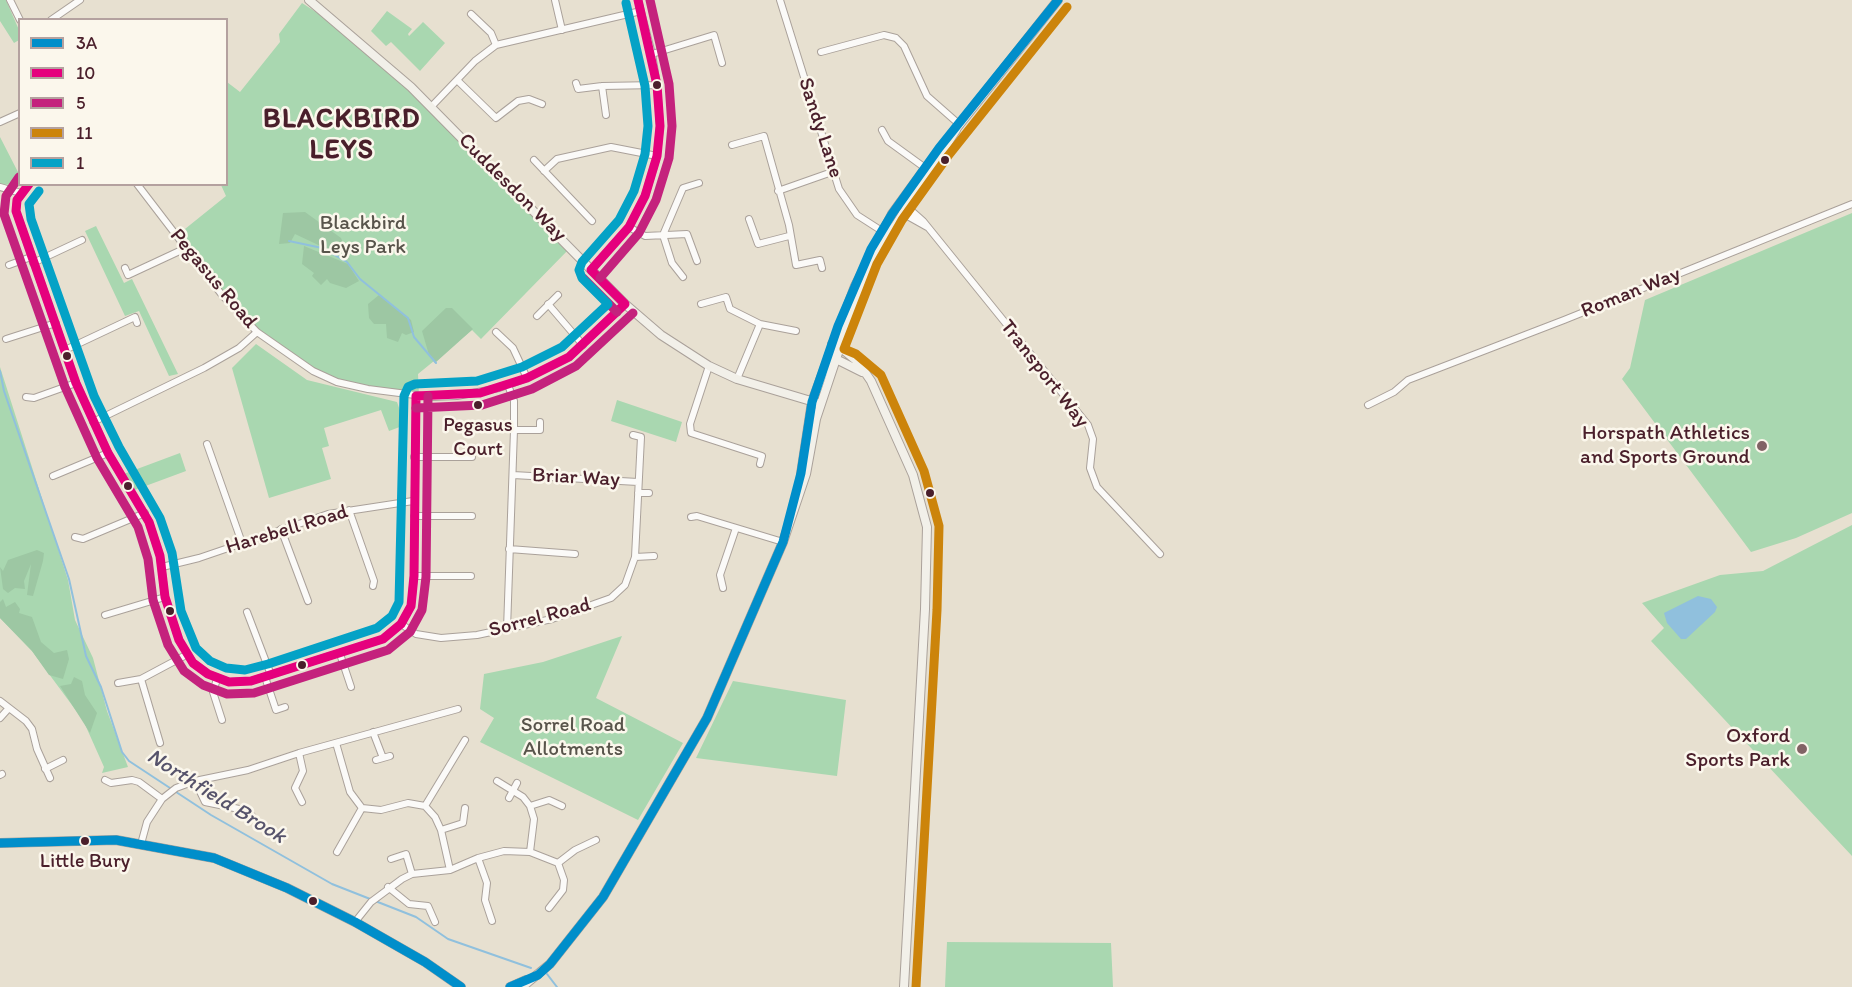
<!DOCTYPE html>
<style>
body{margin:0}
#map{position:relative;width:1852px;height:987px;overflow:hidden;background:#e7e0d0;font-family:Itim,sans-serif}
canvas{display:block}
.legend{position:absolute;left:18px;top:18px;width:210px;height:168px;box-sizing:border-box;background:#fbf7ec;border:2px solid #b4a19f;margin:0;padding:8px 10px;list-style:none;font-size:18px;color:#4a1f2b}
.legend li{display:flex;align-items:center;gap:12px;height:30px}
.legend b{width:30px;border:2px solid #b4a19f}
</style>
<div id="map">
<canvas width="1852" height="987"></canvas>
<ul class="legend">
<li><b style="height:8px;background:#008eca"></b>3A</li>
<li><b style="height:8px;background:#e5007d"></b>10</li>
<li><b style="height:8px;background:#c4227d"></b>5</li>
<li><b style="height:8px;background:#cc840b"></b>11</li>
<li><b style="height:8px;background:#04a2c6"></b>1</li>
</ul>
</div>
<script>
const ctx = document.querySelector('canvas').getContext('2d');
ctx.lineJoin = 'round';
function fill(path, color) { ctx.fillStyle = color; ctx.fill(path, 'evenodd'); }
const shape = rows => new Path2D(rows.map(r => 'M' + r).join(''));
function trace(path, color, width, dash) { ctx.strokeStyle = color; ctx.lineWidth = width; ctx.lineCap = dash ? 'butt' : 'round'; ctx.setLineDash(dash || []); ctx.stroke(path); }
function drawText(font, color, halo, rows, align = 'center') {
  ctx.font = font + ' Itim,sans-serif'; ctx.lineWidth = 5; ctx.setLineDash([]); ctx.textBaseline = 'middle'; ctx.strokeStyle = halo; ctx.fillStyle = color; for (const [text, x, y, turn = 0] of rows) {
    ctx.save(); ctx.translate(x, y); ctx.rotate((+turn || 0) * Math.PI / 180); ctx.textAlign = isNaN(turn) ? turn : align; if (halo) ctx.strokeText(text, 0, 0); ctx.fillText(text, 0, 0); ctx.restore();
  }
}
fill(shape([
 [0,0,6,0,19,30,19,40,14,43,0,21],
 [302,3,330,21,411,87,570,248,481,339,472,330,418,374,419,396,368,389,313,371,257,332,186,248,180,233,226,196,221,185,226,184,227,82,240,92,280,42,279,34],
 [387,11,412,29,408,34,409,36,423,22,445,43,420,71,391,42,386,46,371,31],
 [0,137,19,174,17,184,0,185],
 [1852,213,1852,513,1796,538,1751,552,1622,379,1630,368,1645,300],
 [96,226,124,283,132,279,178,374,169,376,139,311,125,316,85,231],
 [256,344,307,380,397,402,405,425,389,431,381,410,324,428,329,446,322,448,331,479,269,498,232,368],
 [0,367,68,580,75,620,93,658,107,711,128,767,102,773,104,767,83,720,32,651,0,618],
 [617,400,682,422,676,442,611,421],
 [180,453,186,471,132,491,121,475],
 [1852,525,1852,856,1651,641,1664,628,1642,603,1720,575,1763,571],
 [622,636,596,698,683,743,638,820,480,742,494,718,480,709,484,674,543,662],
 [733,681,846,700,837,776,696,758],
 [947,942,1111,943,1113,987,945,987]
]), '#a9d7b0');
fill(shape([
 [305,212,341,238,350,260,295,234,290,243,279,244,283,213],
 [304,246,348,264,359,281,346,288,330,283,327,279,321,285,312,276,314,273,302,264],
 [379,295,411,320,414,332,406,335,402,333,398,342,387,338,386,324,374,324,369,318,368,304],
 [446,308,452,308,473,329,435,363,429,355,422,331],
 [37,550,44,553,43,561,33,596,27,595,31,564,24,581,25,589,15,588,8,593,3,589,0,567,3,571,8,560],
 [3,599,6,607,15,602,20,609,19,613,32,617,41,642,54,653,67,650,69,659,63,679,49,675,32,651,0,618,0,602],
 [74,677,82,681,85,695,97,713,90,733,60,686,71,684]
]), '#9dc7a3');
fill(shape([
 [1698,596,1711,599,1717,607,1715,612,1686,639,1681,639,1667,623,1664,613]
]), '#90c0dd');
trace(shape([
 [289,241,322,248,347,262,360,279,408,318,414,337,436,363],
 [0,371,4,391,69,579,86,656,101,687,122,752,129,761,211,815,332,884,416,917,448,939,531,968],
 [547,974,557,987]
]), '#90c0dd', 2);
const street = shape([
 [10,0,20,20],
 [555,0,562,30],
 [780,0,839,189,857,215,885,233],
 [471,14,491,33,496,45],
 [51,20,80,0],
 [821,52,884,35,896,38,904,46,927,96,960,125],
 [652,54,714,35,722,63],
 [457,80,496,118,518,101,529,99,542,104],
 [576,83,578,89,602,86,657,85],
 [602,86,606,115],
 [431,107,475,61,496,45,641,11],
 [0,122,20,113],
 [882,130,888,141,928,170],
 [732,145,764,136,789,225,796,265,820,260,822,268],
 [534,160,592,221],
 [544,171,557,159,611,147,657,156],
 [29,184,17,200,16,211,76,383,108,453,149,522,160,556,165,597,179,640,193,663,208,674,229,682,251,681,383,639,401,624,411,606,414,576,416,396],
 [137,184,222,295,257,332,313,371,337,382,368,389,431,397,457,396,499,388,527,378,569,357,625,304],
 [0,187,21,193],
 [778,191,832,172],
 [905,205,923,221,1088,425,1093,439,1090,468,1097,487,1160,554],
 [902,213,927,227],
 [749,219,758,244,789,236],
 [629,227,645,236,687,234,697,261],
 [33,263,82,240],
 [9,265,31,257],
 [125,268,128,275,186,248],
 [591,270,629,227,645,196,657,156,660,126,657,85,652,54,638,0],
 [683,277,672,263,663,235,683,188,699,183],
 [548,304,583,345],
 [701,304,726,297,730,309,760,324],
 [537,316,558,295],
 [496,332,513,348,527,378],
 [6,339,56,323],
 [65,350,135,317,137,323],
 [709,366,690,424,691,433,762,456,760,464],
 [737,379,760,324,796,331],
 [26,397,34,398,76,383],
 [1368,405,1394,392,1408,380,1564,320,1852,204],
 [93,422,204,368,239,348,257,332],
 [514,430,540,430,540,422],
 [207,444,242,543],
 [414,457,472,457],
 [513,475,638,482],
 [53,476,108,453],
 [638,493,649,493],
 [349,510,374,581,373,586],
 [414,516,472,516],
 [691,517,697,516,783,542],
 [281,529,308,601],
 [75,537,83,539,145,513],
 [509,549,575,554],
 [635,557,654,556],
 [162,567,199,558,328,514,413,501],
 [414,576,471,576],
 [723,588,720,575,736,528],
 [247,612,271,675],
 [105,615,165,597],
 [401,624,416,634,441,638,477,635,552,619,611,598,625,585,635,557,641,437,633,435],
 [507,629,514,430,514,401,508,385],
 [340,654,351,687],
 [265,677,276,710,285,707],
 [141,679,160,743],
 [217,679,213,692,222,720],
 [118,683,141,679,186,655],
 [0,701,26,721,32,729,37,749,50,778],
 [0,718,9,708],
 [373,732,383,758],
 [336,743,350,792,362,808,381,810,408,803,425,806,435,817,441,830,450,870],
 [299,753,303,771,295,788,302,802],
 [376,760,390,756],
 [45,769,63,760],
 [0,775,2,774],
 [105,780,111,783,132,780,139,782,162,799],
 [195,781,205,802,244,810,252,816],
 [497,781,523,797,530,806],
 [509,798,517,783],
 [425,806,465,740],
 [441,830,463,823,465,808],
 [141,844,147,822,162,799,176,788,195,781,248,770,299,753,458,709],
 [337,852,362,808],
 [530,852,534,819,530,806,549,800,562,806],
 [478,858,487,883,485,900,492,921],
 [391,859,406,854,412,874],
 [558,863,575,850,596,840],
 [388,887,409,904,428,906,435,922],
 [355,922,371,902,402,879,412,874,450,870,478,858,504,851,530,852,558,863,564,880,563,890,549,908]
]);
const secondary = shape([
 [309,0,411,87,625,304,661,335,709,366,737,379,821,404],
 [952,134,1058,0],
 [832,344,841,348,858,362,871,381,913,475,927,527,925,609,904,987],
 [834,358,862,372],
 [801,474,812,402,855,286,892,214,924,170],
 [0,843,116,840,214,858,287,888,355,922,425,962,461,987],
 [510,987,526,980],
 [522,987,550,964,603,897,707,718,783,542,806,474,816,419,860,287,878,253,956,130]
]);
trace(street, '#aaa19a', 8);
trace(secondary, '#aaa19a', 10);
trace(street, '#fbfaf8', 6);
trace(secondary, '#f2f0e9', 8);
trace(shape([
 [0,843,116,840,214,858,287,888,355,922,425,962,461,987],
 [510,987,538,975,550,964,603,897,707,718,783,542,801,473,812,402,838,326,871,249,892,214,939,148,1058,0]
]), '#008eca', 9);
trace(shape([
 [29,184,17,200,16,211,76,383,108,453,149,522,160,556,165,597,179,640,193,663,208,674,229,682,251,681,383,639,401,624,411,606,414,576,416,396],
 [591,270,629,227,645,196,657,156,660,126,657,85,638,0],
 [591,270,625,304],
 [416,396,480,393,527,378,569,357,625,304]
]), '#e5007d', 9);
trace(shape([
 [19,177,6,196,4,214,65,387,97,458,138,527,148,559,153,600,168,645,184,671,203,685,227,694,254,693,388,650,410,632,422,610,426,577,428,396],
 [583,278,617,312],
 [600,278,639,233,656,200,669,158,672,126,669,84,650,0],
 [416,408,482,405,532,389,576,366,633,313]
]), '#c4227d', 9);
trace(shape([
 [916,987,937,610,939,526,924,471,881,375,856,354,844,349,877,264,902,220,948,156,1067,7]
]), '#cc840b', 9);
trace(shape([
 [39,191,29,204,31,219,94,396,119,447,160,518,172,553,181,611,196,648,210,661,226,668,245,670,268,664,377,628,392,616,399,602,404,396,408,387,415,384,477,381,522,367,562,347,608,304,582,278,579,270,582,262,619,220,634,191,645,154,648,126,645,86,626,3]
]), '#04a2c6', 9);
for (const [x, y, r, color] of [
 [657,85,5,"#4a1f2b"],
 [945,160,5,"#4a1f2b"],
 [67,356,5,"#4a1f2b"],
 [478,405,5,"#4a1f2b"],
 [1762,446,6,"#816365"],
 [128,486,5,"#4a1f2b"],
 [930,493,5,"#4a1f2b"],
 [170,611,5,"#4a1f2b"],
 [302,665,5,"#4a1f2b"],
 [1802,749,6,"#816365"],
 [85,841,5,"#4a1f2b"],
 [313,901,5,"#4a1f2b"]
]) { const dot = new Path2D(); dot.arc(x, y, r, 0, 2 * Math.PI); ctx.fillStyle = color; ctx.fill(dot); trace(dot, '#fbf7ec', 2); }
drawText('20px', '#4a1f2b', '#fbf7ec', [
 ["Pegasus",478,426],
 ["Court",478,450],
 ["Little Bury",85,862]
]);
drawText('21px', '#4a1f2b', '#fbf7ec', [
 ["Sandy Lane",820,128,72],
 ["Cuddesdon Way",512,188,45],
 ["Pegasus Road",213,279,50],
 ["Roman Way",1631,293,-22],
 ["Transport Way",1044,374,52],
 ["Briar Way",576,478,3],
 ["Harebell Road",287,530,-17],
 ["Sorrel Road",540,618,-15]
]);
drawText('21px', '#58544b', '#fbf7ec', [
 ["Blackbird",363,224],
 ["Leys Park",363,248],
 ["Sorrel Road",573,726],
 ["Allotments",573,750]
]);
drawText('21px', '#4a1f2b', '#fbf7ec', [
 ["Horspath Athletics",1750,434],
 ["and Sports Ground",1750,458],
 ["Oxford",1790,737],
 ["Sports Park",1790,761]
], 'right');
drawText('italic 22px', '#56536b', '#fbf7ec', [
 ["Northfield Brook",216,797,32]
]);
ctx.letterSpacing = '1.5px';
drawText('bold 27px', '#4a1f2b', '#fbf7ec', [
 ["BLACKBIRD",342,120],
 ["LEYS",342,151]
]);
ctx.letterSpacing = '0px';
</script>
